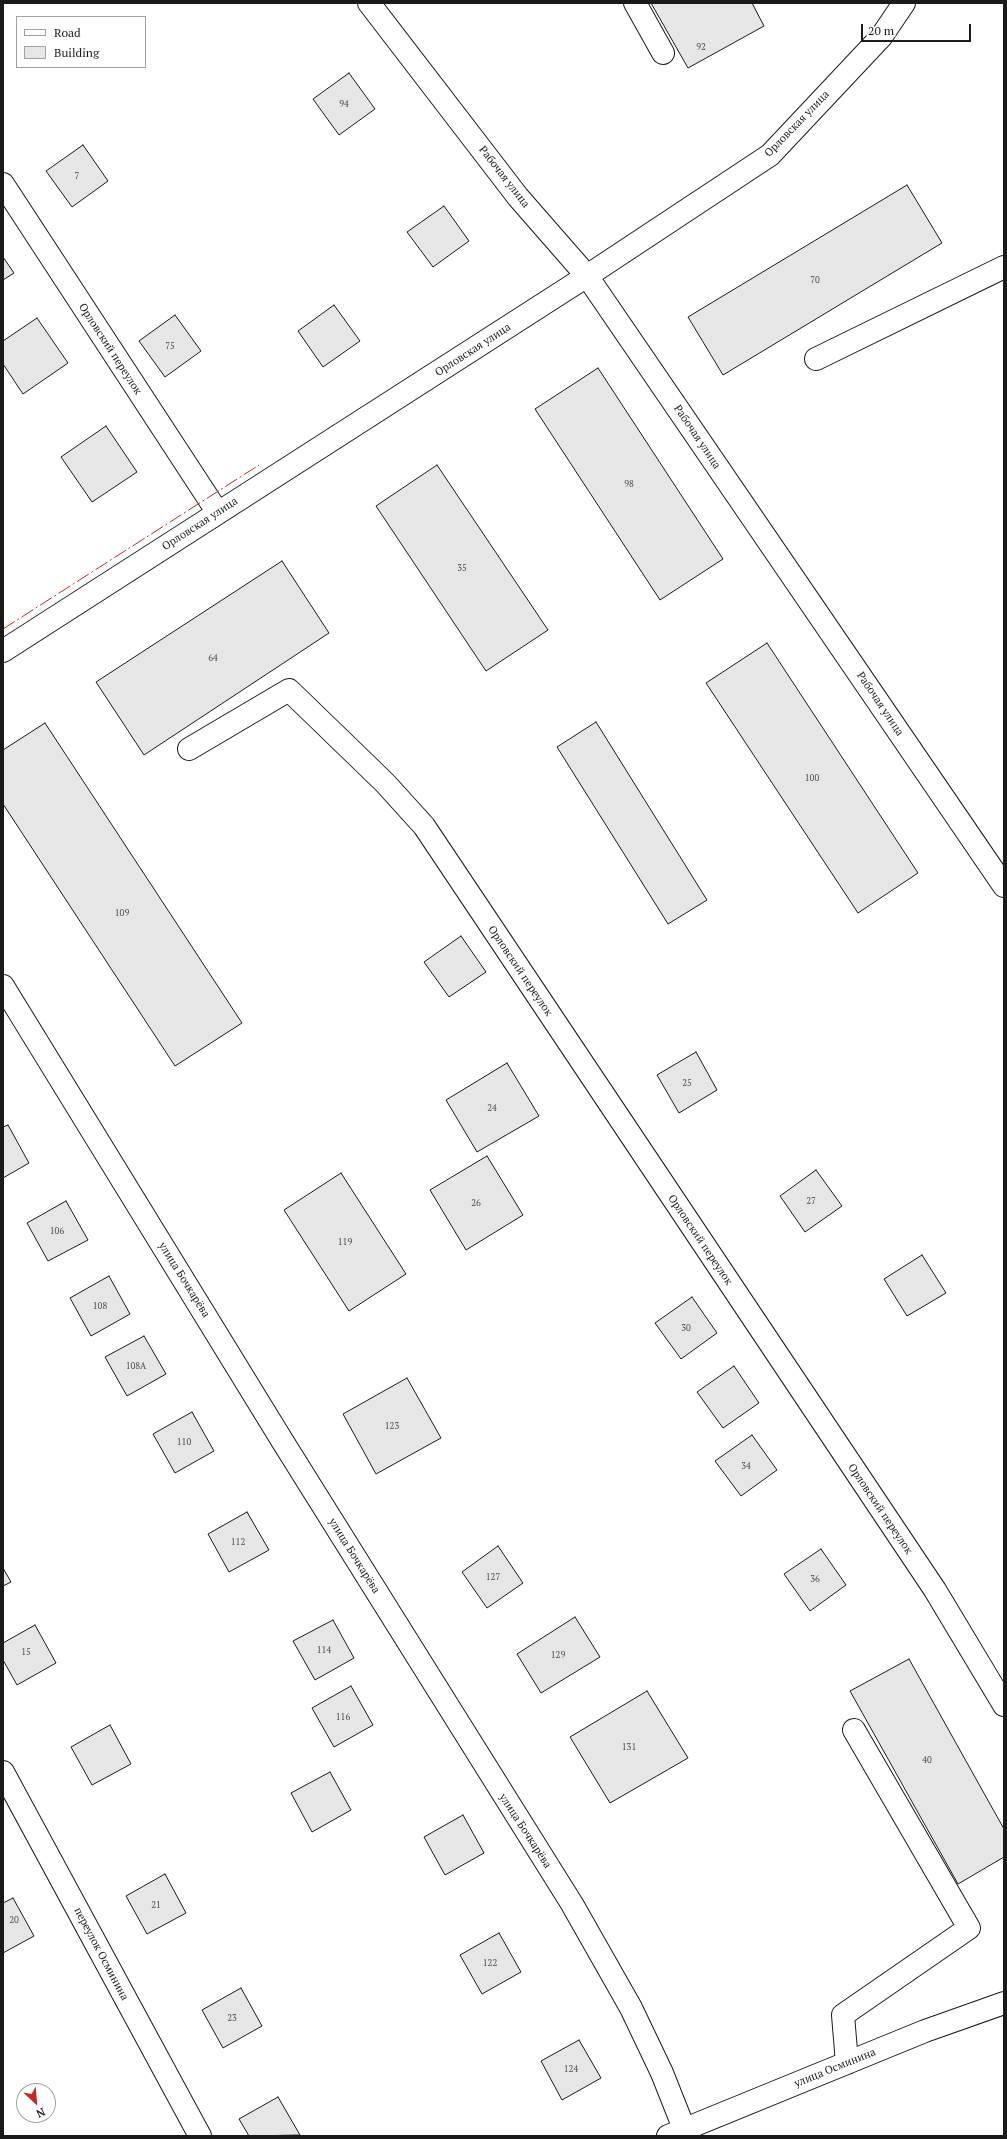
<!DOCTYPE html>
<meta charset="utf-8">
<style>
body{margin:0}
#map{position:relative;width:1007px;height:2139px;overflow:hidden;background:#fff;font-family:"PT Serif",serif}
canvas{display:block}
.frame{position:absolute;inset:0;border:4px solid #1a1a1a;pointer-events:none}
.legend{position:absolute;left:16px;top:16px;width:130px;height:52px;box-sizing:border-box;background:#fff;border:1px solid #a3a3a3;margin:0;padding:5px 7px;list-style:none;font-size:12px;color:#1a1a1a}
.legend li{display:flex;align-items:center;gap:8px;height:20px}
.legend b{width:20px;border:1px solid #a3a3a3}
.north{position:absolute;left:16px;top:2083px;width:40px;height:40px;box-sizing:border-box;background:#fff;border:1px solid #a3a3a3;border-radius:50%;rotate:154deg;font-size:11px;font-weight:700;line-height:16px;text-align:center;color:#1a1a1a}
.north::after{content:'';display:block;margin:auto;width:14px;height:18px;background:#c62828;clip-path:polygon(50% 0,100% 100%,50% 72%,0 100%)}
.scale{position:absolute;left:861px;top:24px;width:110px;height:18px;box-sizing:border-box;border:2px solid #1a1a1a;border-top:0;padding-left:5px;font-size:12px;line-height:14px;white-space:nowrap;color:#1a1a1a;-webkit-text-stroke:3px #fff;paint-order:stroke}
</style>
<div id="map">
<canvas width="1007" height="2139"></canvas>
<div class="frame"></div>
<ul class="legend">
<li><b style="height:5px;background:#fff"></b>Road</li>
<li><b style="height:11px;background:#e6e6e6"></b>Building</li>
</ul>
<div class="north">N</div>
<div class="scale">20 m</div>
</div>
<script>
const ctx = document.querySelector('canvas').getContext('2d');
ctx.lineJoin = 'round';
function fill(path, color) { ctx.fillStyle = color; ctx.fill(path, 'evenodd'); }
const shape = rows => new Path2D(rows.map(r => 'M' + r).join(''));
function trace(path, color, width, dash) { ctx.strokeStyle = color; ctx.lineWidth = width; ctx.lineCap = dash ? 'butt' : 'round'; ctx.setLineDash(dash || []); ctx.stroke(path); }
function drawText(font, color, halo, rows, align = 'center') {
  ctx.font = font + ' "PT Serif",serif'; ctx.lineWidth = 3; ctx.setLineDash([]); ctx.textBaseline = 'middle'; ctx.strokeStyle = halo; ctx.fillStyle = color; for (const [text, x, y, turn = 0] of rows) {
    ctx.save(); ctx.translate(x, y); ctx.rotate((+turn || 0) * Math.PI / 180); ctx.textAlign = isNaN(turn) ? turn : align; if (halo) ctx.strokeText(text, 0, 0); ctx.fillText(text, 0, 0); ctx.restore();
  }
}
const building = shape([
 [651,3,752,3,764,26,688,68,651,3],
 [349,73,375,109,339,135,313,99,349,73],
 [83,145,108,181,72,207,46,171,83,145],
 [907,185,942,243,723,375,688,317,907,185],
 [444,206,469,241,433,267,407,232,444,206],
 [3,257,14,273,3,280,3,257],
 [334,305,360,341,323,367,298,331,334,305],
 [175,315,201,351,165,377,139,341,175,315],
 [37,318,68,363,23,394,3,364,3,341,37,318],
 [598,368,723,559,660,600,535,409,598,368],
 [106,426,137,472,92,502,61,457,106,426],
 [437,465,548,630,486,671,376,506,437,465],
 [282,561,329,633,144,755,96,682,282,561],
 [767,643,918,873,858,913,706,683,767,643],
 [596,722,707,900,668,924,557,747,596,722],
 [45,723,242,1023,175,1066,3,804,3,750,45,723],
 [461,936,486,972,449,997,424,962,461,936],
 [696,1052,717,1090,679,1113,657,1075,696,1052],
 [507,1063,539,1116,477,1152,446,1100,507,1063],
 [8,1125,29,1163,3,1178,3,1127,8,1125],
 [487,1156,523,1215,466,1250,430,1190,487,1156],
 [816,1170,842,1206,805,1232,780,1196,816,1170],
 [341,1173,406,1274,349,1311,284,1210,341,1173],
 [66,1201,88,1240,48,1261,27,1223,66,1201],
 [922,1255,946,1293,907,1316,884,1279,922,1255],
 [109,1276,130,1314,91,1336,70,1298,109,1276],
 [692,1297,717,1333,681,1359,655,1323,692,1297],
 [144,1336,166,1374,127,1396,105,1357,144,1336],
 [734,1366,759,1403,723,1428,697,1392,734,1366],
 [407,1378,441,1438,376,1474,343,1414,407,1378],
 [192,1412,214,1451,175,1473,153,1434,192,1412],
 [752,1435,777,1470,741,1496,715,1461,752,1435],
 [247,1512,269,1550,229,1572,208,1534,247,1512],
 [498,1546,523,1583,487,1608,462,1572,498,1546],
 [821,1549,846,1585,810,1611,784,1574,821,1549],
 [3,1568,11,1582,3,1586,3,1568],
 [575,1617,600,1657,541,1693,517,1654,575,1617],
 [333,1620,354,1658,315,1680,293,1641,333,1620],
 [35,1625,56,1663,17,1685,3,1660,3,1643,35,1625],
 [909,1659,1004,1829,1004,1857,958,1884,850,1691,909,1659],
 [351,1686,373,1725,334,1747,312,1708,351,1686],
 [647,1691,688,1758,610,1803,570,1737,647,1691],
 [110,1725,131,1764,92,1785,71,1747,110,1725],
 [330,1772,351,1810,312,1832,291,1793,330,1772],
 [463,1815,484,1853,445,1875,424,1837,463,1815],
 [165,1874,186,1913,147,1934,126,1896,165,1874],
 [13,1898,34,1936,3,1953,3,1903,13,1898],
 [499,1933,521,1972,482,1994,460,1955,499,1933],
 [241,1988,262,2026,223,2048,202,2010,241,1988],
 [579,2040,601,2078,562,2100,541,2061,579,2040],
 [278,2097,300,2135,249,2136,239,2119,278,2097]
]);
fill(building, '#e6e6e6');
trace(building, '#1a1a1a', 1);
const minor = shape([
 [369,3,518,197,587,276,1004,886],
 [635,3,663,53],
 [3,184,218,513],
 [816,359,1004,267],
 [3,651,587,276,770,155,881,37,904,3],
 [189,749,289,690,385,783,424,826,935,1590,1004,1705],
 [3,986,283,1442,572,1904,631,2008,662,2073,687,2136],
 [3,1772,200,2136],
 [847,2063,843,2015,969,1928,854,1730],
 [668,2136,925,2031,1004,2003]
]);
trace(minor, '#1a1a1a', 24);
trace(minor, '#fff', 22);
trace(shape([
 [3,629,259,465]
]), '#c62828', 1, [14, 3, 2, 3]);
drawText('9px', '#4d4d4d', null, [
 ["92",701,47],
 ["94",344,104],
 ["7",77,176],
 ["70",815,280],
 ["75",170,346],
 ["98",629,484],
 ["35",462,568],
 ["64",213,658],
 ["100",812,778],
 ["109",122,913],
 ["25",687,1083],
 ["24",492,1108],
 ["27",811,1201],
 ["26",476,1203],
 ["106",57,1231],
 ["119",345,1242],
 ["108",100,1306],
 ["30",686,1328],
 ["108А",136,1366],
 ["123",392,1426],
 ["110",184,1442],
 ["34",746,1466],
 ["112",238,1542],
 ["127",493,1577],
 ["36",815,1579],
 ["114",324,1650],
 ["15",26,1652],
 ["129",558,1655],
 ["116",343,1717],
 ["131",629,1747],
 ["40",927,1760],
 ["21",156,1905],
 ["20",14,1920],
 ["122",490,1963],
 ["23",232,2018],
 ["124",571,2069]
]);
drawText('11px', '#1a1a1a', '#fff', [
 ["Орловская улица",797,124,-46],
 ["Рабочая улица",504,177,52],
 ["Орловский переулок",110,349,57],
 ["Орловская улица",473,350,-33],
 ["Рабочая улица",697,437,56],
 ["Орловская улица",200,524,-33],
 ["Рабочая улица",880,704,56],
 ["Орловский переулок",520,971,56],
 ["Орловский переулок",700,1240,56],
 ["улица Бочкарёва",184,1280,58],
 ["Орловский переулок",880,1509,56],
 ["улица Бочкарёва",354,1556,58],
 ["улица Бочкарёва",525,1831,57],
 ["переулок Осминина",101,1954,62],
 ["улица Осминина",835,2068,-22]
]);
</script>
